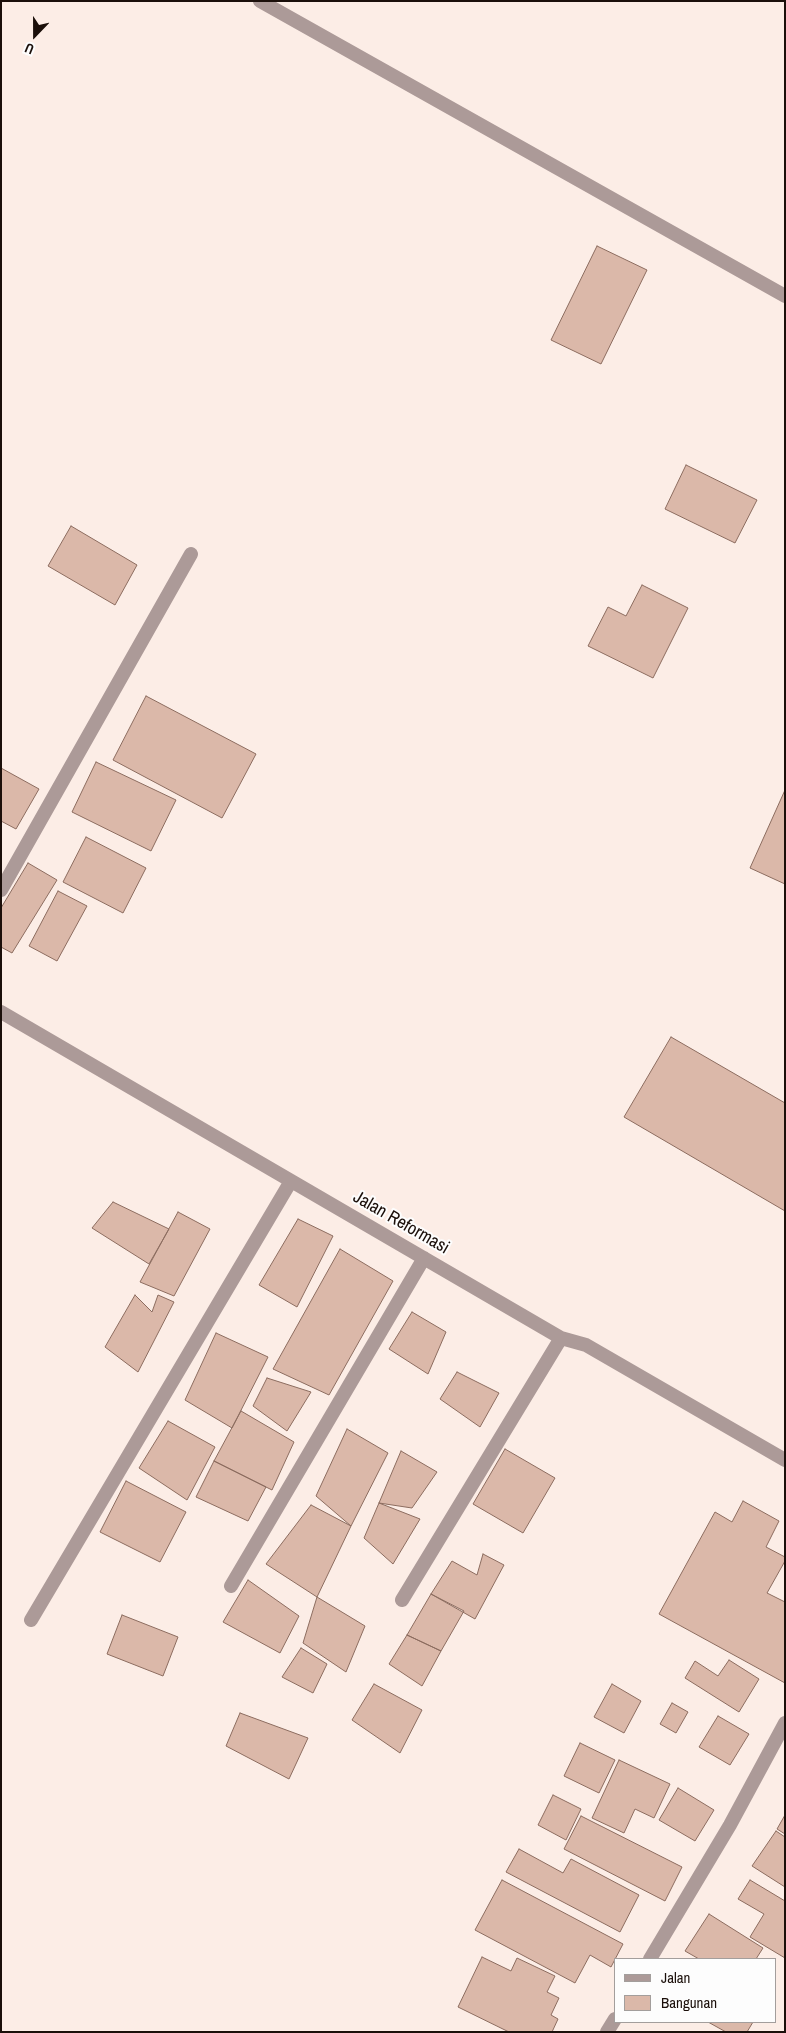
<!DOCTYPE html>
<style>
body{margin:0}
#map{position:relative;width:786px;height:2033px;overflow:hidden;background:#fcede6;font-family:"Archivo Narrow",sans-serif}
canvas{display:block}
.frame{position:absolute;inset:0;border:2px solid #1b0f0a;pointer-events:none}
.legend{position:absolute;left:614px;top:1958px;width:162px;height:65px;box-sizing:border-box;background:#fdfdfd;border:1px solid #a39e9c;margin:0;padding:6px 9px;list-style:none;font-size:15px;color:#1b0f0a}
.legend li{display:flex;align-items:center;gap:10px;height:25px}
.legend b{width:25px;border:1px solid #a39e9c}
.north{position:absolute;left:10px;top:10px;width:50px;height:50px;-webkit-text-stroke:4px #fdfdfd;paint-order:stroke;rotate:202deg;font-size:14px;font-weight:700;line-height:20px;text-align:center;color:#1b0f0a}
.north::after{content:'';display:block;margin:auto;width:18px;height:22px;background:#1b0f0a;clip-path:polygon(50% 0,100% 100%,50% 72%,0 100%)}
</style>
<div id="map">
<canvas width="786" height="2033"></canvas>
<div class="frame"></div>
<ul class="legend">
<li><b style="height:6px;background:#ac9a98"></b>Jalan</li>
<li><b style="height:14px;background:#dbb8a9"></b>Bangunan</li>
</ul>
<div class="north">U</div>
</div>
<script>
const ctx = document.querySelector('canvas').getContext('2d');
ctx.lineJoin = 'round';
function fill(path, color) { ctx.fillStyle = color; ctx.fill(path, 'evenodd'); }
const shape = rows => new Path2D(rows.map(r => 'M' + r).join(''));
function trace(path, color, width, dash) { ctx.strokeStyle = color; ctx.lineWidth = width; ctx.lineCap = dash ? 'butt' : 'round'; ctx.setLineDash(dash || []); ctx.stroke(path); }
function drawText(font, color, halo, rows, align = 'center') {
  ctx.font = font + ' "Archivo Narrow",sans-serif'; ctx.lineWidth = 4; ctx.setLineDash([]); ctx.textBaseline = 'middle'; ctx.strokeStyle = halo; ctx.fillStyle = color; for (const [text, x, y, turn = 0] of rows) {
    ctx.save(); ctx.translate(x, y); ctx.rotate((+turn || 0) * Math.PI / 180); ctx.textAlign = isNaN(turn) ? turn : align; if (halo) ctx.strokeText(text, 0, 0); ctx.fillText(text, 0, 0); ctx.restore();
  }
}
const building = shape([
 [597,246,647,270,601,364,551,340,597,246],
 [686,465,757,500,735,543,665,509,686,465],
 [71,526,137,565,115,605,48,566,71,526],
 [642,585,688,608,653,678,588,646,608,607,626,616,642,585],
 [146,696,256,754,222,818,113,760,146,696],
 [96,762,176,800,151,851,72,812,96,762],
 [1,768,39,789,16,829,1,821,1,768],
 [785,790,785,884,750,868,785,790],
 [86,837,146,868,123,913,63,882,86,837],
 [28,863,57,880,12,953,1,947,1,908,28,863],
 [58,891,87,906,57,961,29,946,58,891],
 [671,1037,785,1103,785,1211,624,1117,671,1037],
 [113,1202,169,1229,149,1264,92,1228,113,1202],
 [178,1212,210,1229,174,1296,140,1282,178,1212],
 [298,1219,333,1236,297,1307,259,1285,298,1219],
 [340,1249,393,1281,329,1395,273,1369,340,1249],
 [135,1295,152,1312,158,1295,174,1302,138,1372,105,1347,135,1295],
 [412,1312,446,1332,428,1374,389,1349,412,1312],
 [216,1333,268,1357,232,1428,185,1400,216,1333],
 [457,1372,499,1393,480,1427,440,1399,457,1372],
 [267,1378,311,1392,287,1431,253,1406,267,1378],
 [241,1411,294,1442,272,1490,214,1461,241,1411],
 [168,1421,215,1447,187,1500,139,1468,168,1421],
 [347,1429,388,1453,351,1526,316,1496,347,1429],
 [505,1449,555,1478,523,1533,473,1504,505,1449],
 [401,1451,437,1472,412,1508,379,1503,401,1451],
 [214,1461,266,1487,248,1521,196,1497,214,1461],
 [126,1481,186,1512,160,1562,100,1532,126,1481],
 [743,1501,779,1521,766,1547,785,1557,785,1561,767,1593,785,1602,785,1683,659,1614,715,1512,732,1522,743,1501],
 [379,1503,420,1519,393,1564,364,1538,379,1503],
 [311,1505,351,1526,317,1597,266,1564,311,1505],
 [483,1554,504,1565,475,1619,431,1594,452,1561,477,1575,483,1554],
 [248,1580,299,1616,280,1653,223,1622,248,1580],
 [431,1594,464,1611,441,1651,407,1635,431,1594],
 [317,1597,365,1626,346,1672,303,1643,317,1597],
 [122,1615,178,1637,163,1676,107,1654,122,1615],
 [407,1635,441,1651,422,1686,389,1664,407,1635],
 [301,1648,327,1664,313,1693,282,1677,301,1648],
 [729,1660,759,1679,739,1712,685,1678,695,1661,718,1676,729,1660],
 [374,1684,422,1710,400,1753,352,1720,374,1684],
 [612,1684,641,1701,624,1733,594,1717,612,1684],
 [672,1703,688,1712,676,1733,660,1724,672,1703],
 [240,1713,308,1738,289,1779,226,1746,240,1713],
 [718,1716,749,1734,730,1765,699,1747,718,1716],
 [580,1743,615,1760,599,1793,564,1776,580,1743],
 [619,1760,670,1784,654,1818,635,1809,624,1833,592,1818,619,1760],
 [678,1788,714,1810,695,1841,659,1820,678,1788],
 [553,1795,581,1809,566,1840,538,1825,553,1795],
 [785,1815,785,1834,777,1829,785,1815],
 [581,1816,682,1867,665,1901,564,1849,581,1816],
 [776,1831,785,1837,785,1887,752,1866,776,1831],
 [519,1849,563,1873,571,1859,639,1895,620,1932,506,1872,519,1849],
 [502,1880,623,1944,611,1967,590,1955,575,1983,475,1930,502,1880],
 [750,1880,785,1901,785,1958,750,1937,764,1914,738,1899,750,1880],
 [709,1914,763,1948,756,1959,699,1959,685,1951,709,1914],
 [482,1957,511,1971,517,1958,555,1976,547,1992,559,1998,551,2015,558,2019,552,2032,509,2032,458,2007,482,1957],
 [708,2022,753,2022,747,2032,726,2032,708,2022]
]);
fill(building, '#dbb8a9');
trace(building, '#8c6c5f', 1);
trace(shape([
 [260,1,785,296],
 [1,890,191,554],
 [1,1012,561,1338,586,1345,785,1460],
 [231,1586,424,1258],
 [402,1600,561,1338],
 [31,1620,291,1181],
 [650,1959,730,1825,785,1723],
 [607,2032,615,2019]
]), '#ac9a98', 14);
drawText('18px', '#1b0f0a', '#fdfdfd', [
 ["Jalan Reformasi",401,1223,30]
]);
</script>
